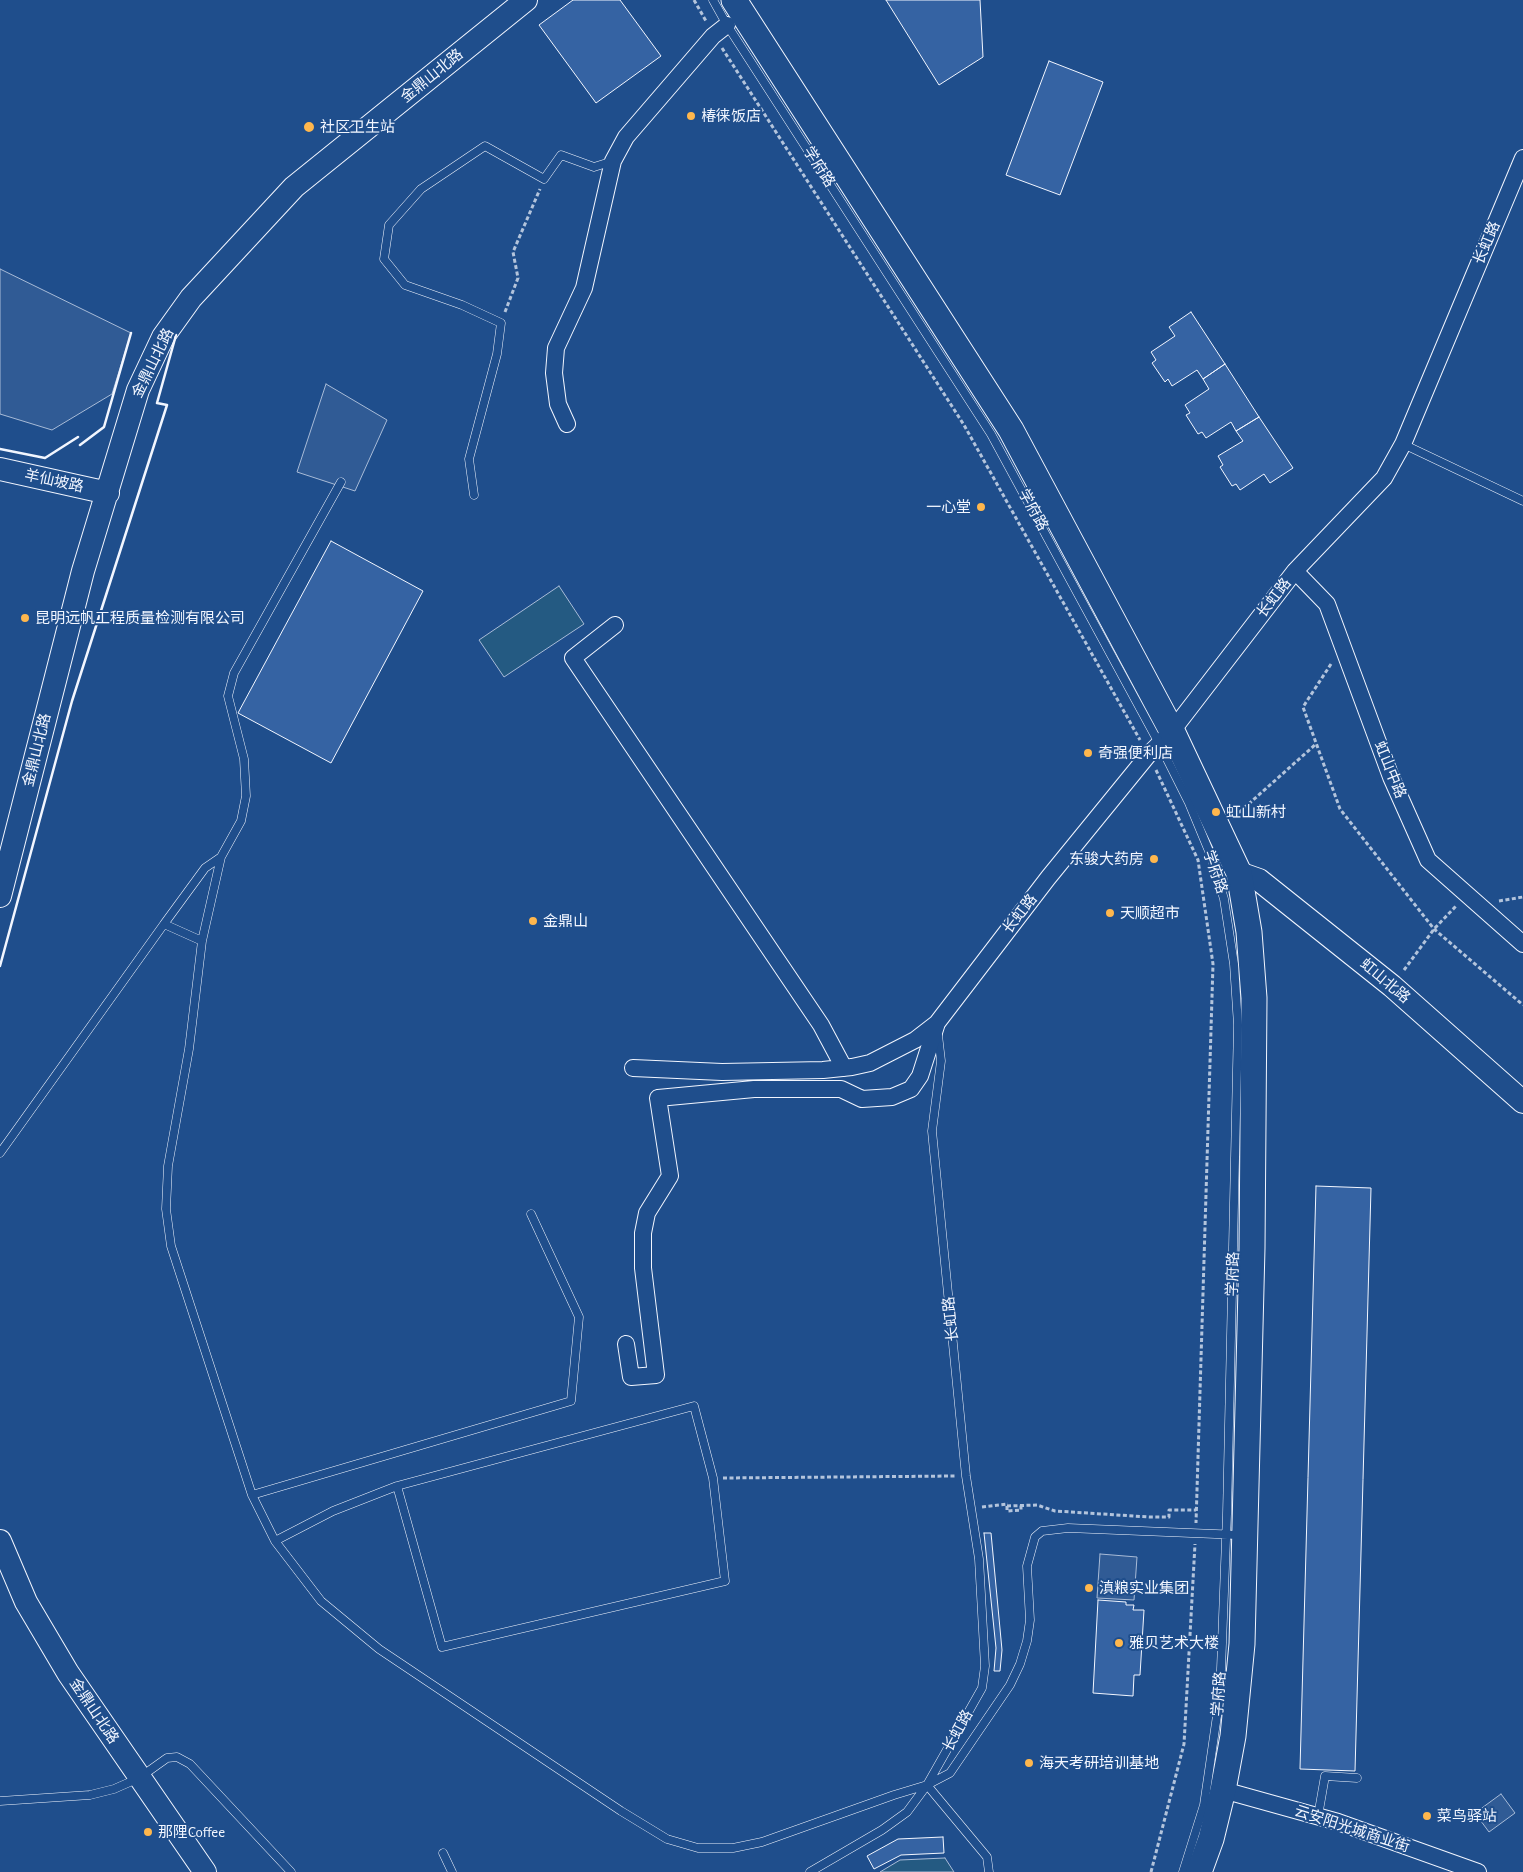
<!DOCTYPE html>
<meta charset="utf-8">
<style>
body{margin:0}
canvas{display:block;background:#1f4e8c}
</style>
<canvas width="1523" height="1872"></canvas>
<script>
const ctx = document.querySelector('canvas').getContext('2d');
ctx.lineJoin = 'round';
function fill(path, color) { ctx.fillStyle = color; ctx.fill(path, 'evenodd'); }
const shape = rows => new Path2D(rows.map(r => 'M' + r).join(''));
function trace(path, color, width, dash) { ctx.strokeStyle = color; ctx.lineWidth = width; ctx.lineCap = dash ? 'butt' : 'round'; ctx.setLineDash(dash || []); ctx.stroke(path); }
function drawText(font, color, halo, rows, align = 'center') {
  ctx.font = font + ' "Alegreya Sans","Noto Sans SC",sans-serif'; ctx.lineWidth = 4; ctx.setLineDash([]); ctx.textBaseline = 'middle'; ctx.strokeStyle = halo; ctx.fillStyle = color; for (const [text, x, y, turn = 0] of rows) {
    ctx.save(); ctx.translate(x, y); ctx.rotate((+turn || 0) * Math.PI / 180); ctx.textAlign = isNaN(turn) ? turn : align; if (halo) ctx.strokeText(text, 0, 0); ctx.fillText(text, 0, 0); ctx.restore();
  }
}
const green = shape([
 [559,586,584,624,504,677,479,640,559,586],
 [945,1858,954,1872,880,1872,900,1860,945,1858]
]);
fill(green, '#245a82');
trace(green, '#a8bbd7', 1);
const parking = shape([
 [0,269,131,333,112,394,52,430,0,414,0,269],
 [326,384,387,420,355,491,297,472,326,384],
 [1100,1554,1137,1557,1134,1600,1097,1598,1100,1554],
 [1501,1794,1515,1813,1489,1832,1475,1813,1501,1794]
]);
fill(parking, '#305b95');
trace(parking, '#a8bbd7', 1);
const building = shape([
 [573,0,620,0,661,56,596,103,539,25,573,0],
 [886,0,980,0,983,57,939,85,886,0],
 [1049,61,1103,82,1060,195,1006,175,1049,61],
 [1191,312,1225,364,1203,379,1197,370,1172,386,1168,379,1165,382,1152,363,1156,360,1151,352,1175,336,1169,327,1191,312],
 [1225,364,1259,417,1236,431,1231,422,1206,438,1202,432,1198,434,1186,415,1190,413,1185,405,1209,389,1203,379,1225,364],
 [1259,417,1293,468,1270,483,1264,474,1240,490,1236,484,1232,486,1220,467,1223,465,1218,456,1243,441,1236,431,1259,417],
 [331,541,423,591,331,763,238,713,331,541],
 [1316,1186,1371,1188,1355,1771,1300,1769,1316,1186],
 [984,1533,991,1533,1002,1650,1000,1671,994,1671,996,1648,984,1533],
 [1098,1600,1126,1602,1126,1605,1134,1605,1133,1610,1144,1610,1140,1675,1134,1675,1133,1696,1093,1693,1098,1600],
 [943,1837,944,1853,901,1855,874,1869,867,1856,898,1839,943,1837]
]);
fill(building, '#3563a3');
trace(building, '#f2f6ff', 1);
const lane = shape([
 [713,0,727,25,991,434,1160,745,1189,803,1211,856,1224,899,1234,964,1238,1025,1227,1514,1220,1695,1204,1805,1183,1872],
 [1403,444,1523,501],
 [474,495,469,459,497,354,501,323,462,305,405,285,384,259,389,225,421,189,485,146,544,179,561,155,594,167,613,161],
 [164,924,205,868,221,857],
 [202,941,221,857,241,821,246,796,244,759,228,696,234,673,341,482],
 [0,1153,164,924,202,941,189,1049,168,1166,166,1209,171,1246,252,1495,275,1541,321,1601,379,1649,621,1811,667,1839,698,1848,733,1848,762,1842,894,1795,927,1785,950,1773,1010,1685,1020,1664,1027,1641,1030,1620,1027,1566,1035,1537,1042,1531,1068,1528,1240,1535],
 [252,1495,571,1401,579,1317,531,1214],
 [275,1541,333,1511,397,1486,694,1406,713,1478,725,1581,442,1647,397,1486],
 [927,1785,987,1857,989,1872],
 [0,1801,90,1795,114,1789,139,1778,167,1758,177,1757,190,1764,291,1872],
 [1318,1816,1325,1776,1357,1778],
 [443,1853,452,1872],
 [810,1872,882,1830,907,1812,927,1785,982,1688,985,1666,979,1559,966,1476,932,1131,941,1061,938,1035]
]);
const street = shape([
 [567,424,558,404,554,373,556,348,584,288,613,161,626,137,713,36,727,25],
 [1295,571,1327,604,1391,777,1428,860,1523,944],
 [615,625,573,658,821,1025,844,1068],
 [633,1068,722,1072,823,1070,852,1067,870,1063,915,1040,937,1023,1048,878,1149,754,1172,731,1295,571,1384,478,1403,444,1523,158],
 [626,1344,631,1377,656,1375,643,1268,643,1233,647,1213,670,1176,658,1098,754,1089,841,1089,862,1099,892,1097,911,1089,920,1076,937,1023],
 [1223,1790,1338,1822,1478,1872]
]);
const secondary = shape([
 [0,469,108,493],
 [1239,873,1259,880,1392,986,1523,1102],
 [0,896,83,571,138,390,163,337,191,298,294,187,526,0],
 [0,1541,26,1602,68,1673,205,1872]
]);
const primary = shape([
 [734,0,1011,430,1172,731,1239,873,1249,932,1254,998,1252,1248,1242,1644,1233,1736,1223,1790,1211,1839,1199,1872]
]);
trace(lane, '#f2f6ff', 9);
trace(street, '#f2f6ff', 18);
trace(secondary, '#f2f6ff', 24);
trace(primary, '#f2f6ff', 27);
trace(shape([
 [694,0,706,21],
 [722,48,964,425,1140,740],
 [505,312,518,278,513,252,540,189],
 [1331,664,1303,707,1340,809,1434,929,1523,1005],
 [1156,770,1198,860,1213,964,1196,1523],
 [1234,817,1316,744],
 [1499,901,1523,897],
 [1404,970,1434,929,1457,905],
 [723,1478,955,1476],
 [1007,1506,1037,1505,1055,1511,1149,1517,1169,1517,1169,1510,1196,1510],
 [982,1507,1008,1504],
 [1151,1872,1184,1744,1195,1544]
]), '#b3c4dc', 3, [4, 2.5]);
trace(lane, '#1f4e8c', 8);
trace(street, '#1f4e8c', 16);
trace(secondary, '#1f4e8c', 22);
trace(primary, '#1f4e8c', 25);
trace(shape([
 [1007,1506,1007,1511,1021,1510,1021,1504]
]), '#b3c4dc', 3, [4, 2.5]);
trace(shape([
 [80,445,104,427,131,333],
 [0,449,45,458,78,437],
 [0,966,72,701,167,405,157,403,176,335]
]), '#f2f6ff', 2.5);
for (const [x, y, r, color] of [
 [691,116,5,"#ffb74d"],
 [309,127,6,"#ffb74d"],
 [981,507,5,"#ffb74d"],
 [25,618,5,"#ffb74d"],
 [1088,753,5,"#ffb74d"],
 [1216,812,5,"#ffb74d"],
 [1154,859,5,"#ffb74d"],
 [1110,913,5,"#ffb74d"],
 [533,921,5,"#ffb74d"],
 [1089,1588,5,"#ffb74d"],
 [1119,1643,5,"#ffb74d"],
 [1029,1763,5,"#ffb74d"],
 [1427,1816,5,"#ffb74d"],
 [148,1832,5,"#ffb74d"]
]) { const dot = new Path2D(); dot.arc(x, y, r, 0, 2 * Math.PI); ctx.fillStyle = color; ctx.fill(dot); trace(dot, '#1f4e8c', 2); }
drawText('15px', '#f2f6ff', '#1f4e8c', [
 ["金鼎山北路",432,76,-39],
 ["学府路",819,167,57],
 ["长虹路",1487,243,-67],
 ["金鼎山北路",153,363,-64],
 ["羊仙坡路",54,481,12],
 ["学府路",1033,510,61],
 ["长虹路",1274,598,-52],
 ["金鼎山北路",37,750,-76],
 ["虹山中路",1390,770,68],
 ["学府路",1215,872,71],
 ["长虹路",1020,914,-52],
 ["虹山北路",1385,981,40],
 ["学府路",1233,1274,-88],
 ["长虹路",951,1319,-96],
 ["学府路",1219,1694,-86],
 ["金鼎山北路",94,1711,56],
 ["长虹路",958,1731,-61],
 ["云安阳光城商业街",1352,1829,18]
]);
drawText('15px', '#f2f6ff', '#1f4e8c', [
 ["椿徕饭店",701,116],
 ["社区卫生站",320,127],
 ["一心堂",971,507,"right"],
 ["昆明远帆工程质量检测有限公司",35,618],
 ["奇强便利店",1098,753],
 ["虹山新村",1226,812],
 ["东骏大药房",1144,859,"right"],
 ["天顺超市",1120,913],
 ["金鼎山",543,921],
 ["滇粮实业集团",1099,1588],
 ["雅贝艺术大楼",1129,1643],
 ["海天考研培训基地",1039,1763],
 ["菜鸟驿站",1437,1816],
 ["那䧉Coffee",158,1832]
], 'left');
</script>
